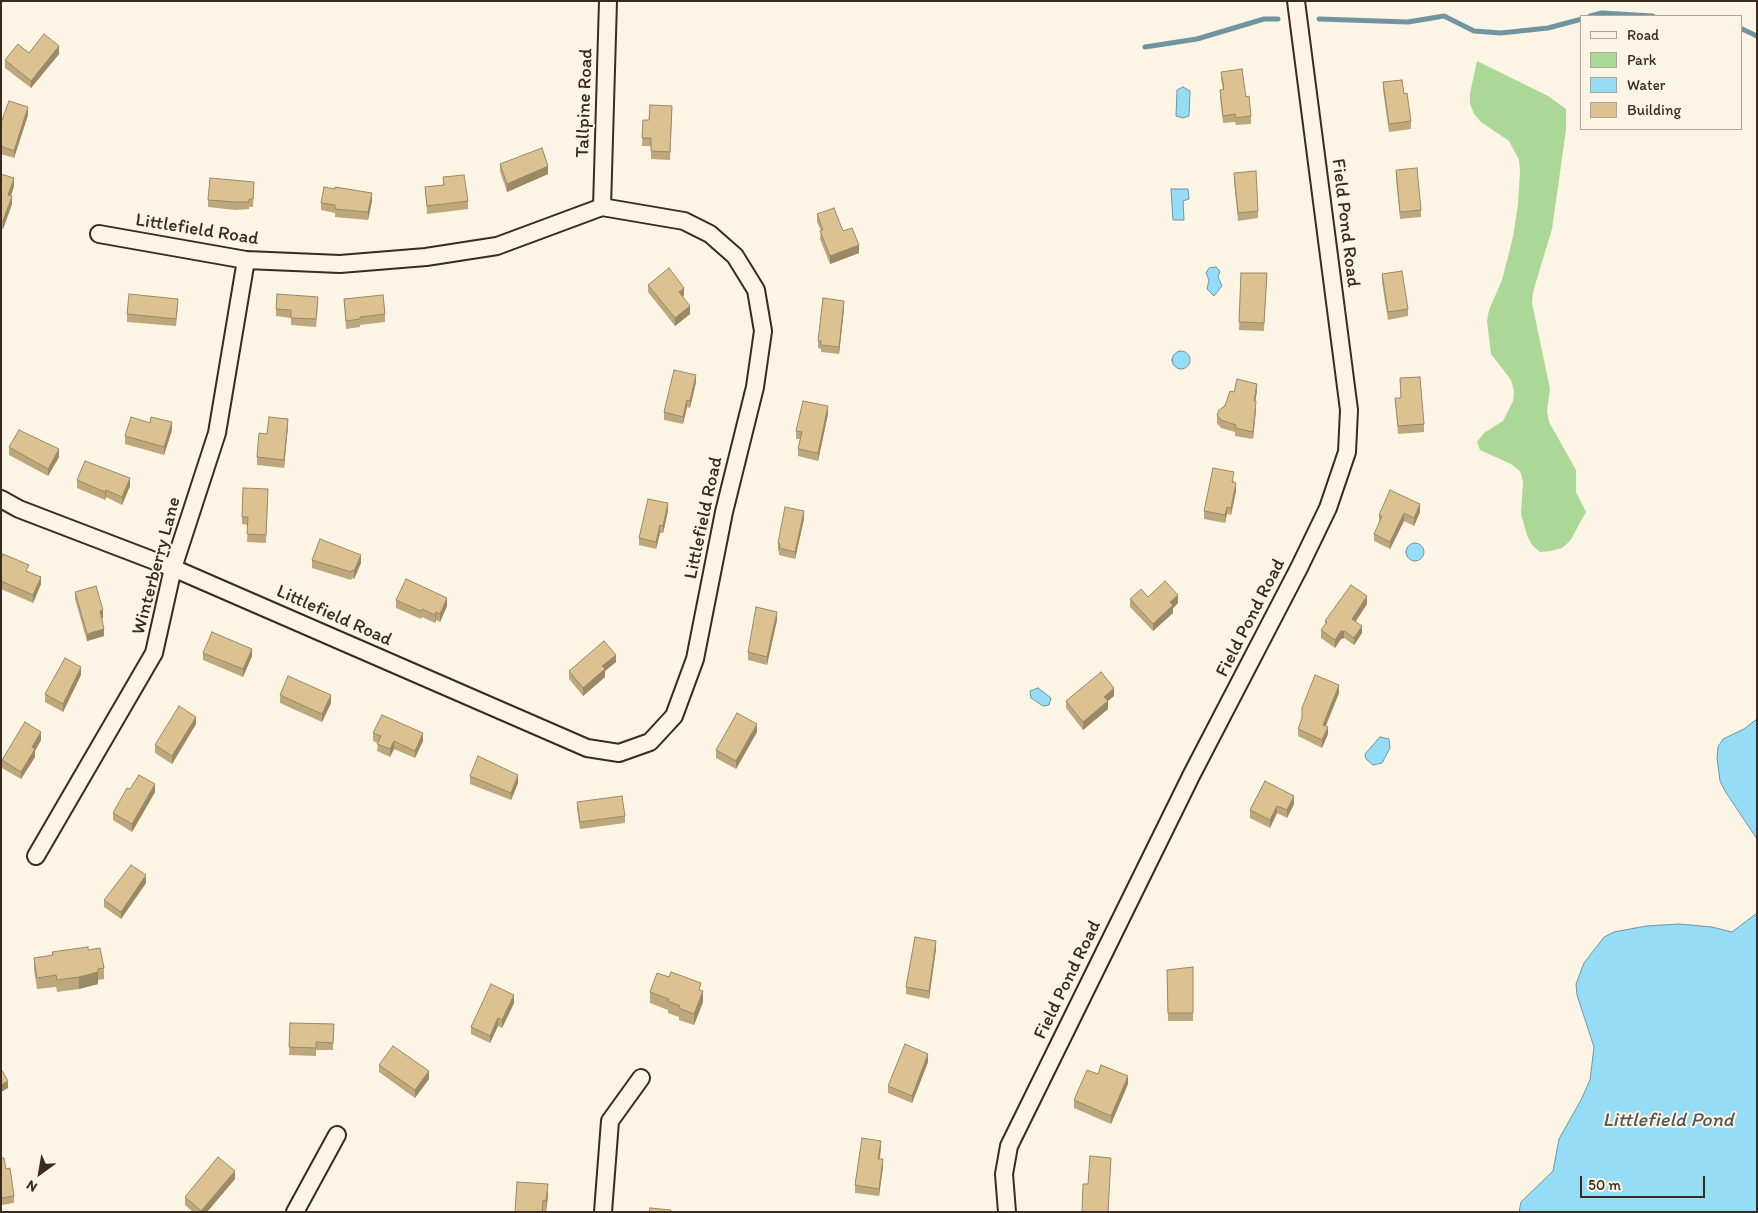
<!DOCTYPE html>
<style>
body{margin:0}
#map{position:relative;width:1758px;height:1213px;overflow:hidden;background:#fcf5e5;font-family:Itim,sans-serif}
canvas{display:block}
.frame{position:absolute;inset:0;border:2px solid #3b2a1e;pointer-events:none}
.legend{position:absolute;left:1580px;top:15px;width:162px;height:115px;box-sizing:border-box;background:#fcf5e5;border:1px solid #afa495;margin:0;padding:6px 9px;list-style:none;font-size:15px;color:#3b2a1e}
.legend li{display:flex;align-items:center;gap:10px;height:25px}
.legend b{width:25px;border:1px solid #afa495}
.north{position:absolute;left:15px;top:1148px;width:50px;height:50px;-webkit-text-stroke:4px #fcf5e5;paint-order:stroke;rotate:212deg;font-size:14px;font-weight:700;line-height:20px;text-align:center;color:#3b2a1e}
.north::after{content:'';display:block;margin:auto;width:18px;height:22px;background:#3b2a1e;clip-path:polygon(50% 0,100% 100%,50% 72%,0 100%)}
.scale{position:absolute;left:1580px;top:1176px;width:125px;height:22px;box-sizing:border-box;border:2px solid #3b2a1e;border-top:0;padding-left:6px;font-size:15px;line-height:18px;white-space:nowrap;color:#3b2a1e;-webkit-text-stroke:4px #fcf5e5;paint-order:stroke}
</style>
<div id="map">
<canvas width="1758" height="1213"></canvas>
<div class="frame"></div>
<ul class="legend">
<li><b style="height:6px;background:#fcf5e5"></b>Road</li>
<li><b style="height:14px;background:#abd897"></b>Park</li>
<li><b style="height:14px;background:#95ddf6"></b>Water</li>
<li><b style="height:14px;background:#dcc291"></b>Building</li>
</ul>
<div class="north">N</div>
<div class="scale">50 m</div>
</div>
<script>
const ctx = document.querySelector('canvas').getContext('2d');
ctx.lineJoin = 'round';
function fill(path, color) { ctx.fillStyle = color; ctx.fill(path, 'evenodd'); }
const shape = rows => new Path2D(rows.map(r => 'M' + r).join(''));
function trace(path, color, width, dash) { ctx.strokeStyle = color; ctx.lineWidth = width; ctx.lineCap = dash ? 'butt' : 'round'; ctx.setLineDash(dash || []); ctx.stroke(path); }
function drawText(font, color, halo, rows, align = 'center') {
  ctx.font = font + ' Itim,sans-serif'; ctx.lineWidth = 4; ctx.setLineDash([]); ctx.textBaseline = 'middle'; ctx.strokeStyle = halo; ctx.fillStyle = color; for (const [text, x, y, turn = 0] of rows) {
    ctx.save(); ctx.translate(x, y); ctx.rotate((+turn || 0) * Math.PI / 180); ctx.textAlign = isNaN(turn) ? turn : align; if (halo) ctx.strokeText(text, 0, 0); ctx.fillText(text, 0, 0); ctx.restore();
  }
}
fill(shape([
 [1477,61,1548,96,1566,109,1566,130,1552,229,1533,292,1532,303,1550,389,1547,411,1549,422,1576,470,1576,492,1586,512,1570,541,1562,548,1551,551,1540,552,1532,545,1527,535,1521,514,1523,481,1520,471,1511,464,1480,450,1477,442,1484,433,1503,421,1513,401,1514,391,1511,380,1491,354,1487,321,1489,310,1502,280,1513,237,1518,204,1520,171,1519,160,1509,141,1481,122,1474,114,1470,104,1470,93]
]), '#abd897');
const water = shape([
 [1183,87,1190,91,1189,116,1183,118,1176,116,1177,90,1183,87],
 [1171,189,1188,189,1189,199,1183,201,1184,220,1173,220,1171,189],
 [1216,267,1220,271,1218,277,1222,286,1214,296,1207,289,1209,280,1206,273,1209,268,1216,267],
 '1172 360a9 9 0 1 1 18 0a9 9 0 1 1-18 0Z',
 '1406 552a9 9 0 1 1 18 0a9 9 0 1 1-18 0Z',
 [1038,688,1051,698,1049,705,1043,706,1031,698,1030,691,1038,688],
 [1757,719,1757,839,1725,791,1720,781,1717,758,1718,747,1723,739,1744,729,1757,719],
 [1380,737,1389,739,1390,748,1382,763,1373,765,1366,759,1365,754,1380,737],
 [1757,913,1757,1212,1519,1212,1521,1202,1553,1171,1559,1139,1581,1100,1590,1080,1594,1047,1577,995,1576,984,1584,963,1604,937,1614,932,1646,926,1679,924,1712,927,1732,932,1757,913]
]);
fill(water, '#95ddf6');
trace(water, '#7195a0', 1);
trace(shape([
 [1590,16,1602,13,1653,16],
 [1319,19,1408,22,1444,16,1474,31,1501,33,1548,28,1582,19],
 [1742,29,1757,36],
 [1145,47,1197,39,1264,19,1278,19]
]), '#7195a0', 5);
const street = shape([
 [602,207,608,1],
 [1,499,19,509,173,568,587,748,619,753,650,742,674,716,695,659,724,512,755,387,763,331,756,290,735,256,710,234,684,221,602,207,497,246,426,257,340,264,246,260,99,234],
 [36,856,154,653,173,568,217,433,246,260],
 [295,1212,337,1135],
 [603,1212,610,1121,641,1078],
 [1007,1212,1004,1174,1009,1146,1192,774,1299,568,1328,508,1347,452,1349,410,1296,1]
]);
trace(street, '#3b2a1e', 20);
trace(street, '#fcf5e5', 16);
fill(shape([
 [29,53,59,54,31,88,5,68,5,60],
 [1221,72,1246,97,1251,116,1251,124,1236,125,1235,122,1223,123,1220,97,1220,90,1223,89,1221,79],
 [1383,82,1404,94,1411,121,1411,129,1389,132,1383,90],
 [672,114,670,160,651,159,651,146,642,146,643,120,649,120],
 [28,115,14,158,1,154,1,123],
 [500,164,548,174,507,192,500,171],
 [1396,170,1421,210,1421,217,1400,219,1396,178],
 [1234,173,1258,211,1258,218,1238,221,1234,181],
 [1,174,14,186,11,196,12,204,3,229,1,228],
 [443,177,468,201,468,209,427,214,425,187,443,185],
 [254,189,253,207,249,207,249,209,235,210,208,207,208,200],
 [372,201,368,220,335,217,335,213,321,210,321,203],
 [817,214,859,253,830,264,820,239,821,231,817,222],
 [1241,273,1267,273,1264,331,1239,330],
 [1382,274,1408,309,1408,316,1388,320,1382,282],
 [648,285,684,295,683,296,690,314,675,326,648,292],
 [344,299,385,314,385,322,360,325,360,327,346,329],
 [318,305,316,327,291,325,291,318,276,316,276,309],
 [178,306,176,326,127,322,127,314],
 [844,309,839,354,821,352,821,349,818,348,818,341],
 [1400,378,1424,424,1424,432,1398,434,1395,398,1401,398],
 [696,382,690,408,687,407,683,424,664,420,664,412],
 [1257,391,1255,401,1256,409,1253,439,1235,436,1235,432,1221,428,1217,423,1217,415,1234,392],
 [828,414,818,461,798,456,798,449,800,439,796,439,796,431],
 [288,426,284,468,257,465,257,457,267,434],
 [172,430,164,455,125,444,125,436],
 [9,447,59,457,48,476,9,455],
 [77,480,130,486,122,505,106,497,105,500,77,488],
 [1234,480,1234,483,1236,491,1231,515,1227,514,1225,523,1204,519,1204,511],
 [268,497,266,543,247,542,248,525,242,524,242,517],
 [668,511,663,533,660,533,656,549,639,545,639,538],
 [1420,512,1414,526,1404,521,1390,549,1374,541,1374,534,1380,523,1379,522,1379,515],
 [804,519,795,559,779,555,779,551,778,551,778,543],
 [1,558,41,584,33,603,1,589],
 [312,560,361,563,354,579,352,578,351,580,312,568],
 [75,592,103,618,102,618,104,636,87,641,75,599],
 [1148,597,1178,603,1173,608,1173,613,1153,631,1130,607,1130,599],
 [396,600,447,606,440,622,436,620,435,623,422,617,421,619,396,608],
 [1367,604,1355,622,1362,633,1354,645,1344,638,1341,639,1335,648,1321,638,1321,630,1325,624,1325,621],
 [777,620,767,665,748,660,748,652],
 [203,653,252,656,243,677,203,660],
 [616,662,605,671,605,677,583,696,569,679,569,671],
 [81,675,63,712,45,702,45,694],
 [1339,693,1326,726,1328,734,1322,748,1298,736,1298,729],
 [280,695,331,703,322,722,280,703],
 [1114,696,1108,701,1108,709,1083,730,1066,708,1066,701],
 [196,724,172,764,155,753,155,745],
 [757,732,736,769,716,758,716,750],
 [373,733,423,741,415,758,394,749,390,757,377,751,378,743,373,741],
 [41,740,35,751,35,757,21,779,2,768,2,760],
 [470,776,518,783,511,800,470,784],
 [1265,781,1294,804,1287,818,1277,813,1270,828,1250,818,1250,810],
 [130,789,155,792,132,832,113,820,113,813],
 [577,802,625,816,625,823,580,829,577,809],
 [146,883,121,919,104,907,104,900],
 [936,949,929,999,906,994,906,987],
 [88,950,104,968,104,979,98,980,98,984,79,989,57,992,56,987,37,989,34,970,34,958,52,956,52,952],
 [1193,967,1193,1021,1168,1021,1167,970],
 [701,990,703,1002,694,1025,679,1020,679,1017,668,1013,668,1010,650,1003,650,992],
 [514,1003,502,1028,498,1026,490,1043,471,1034,471,1027],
 [290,1023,334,1024,333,1050,316,1050,316,1056,289,1055],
 [928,1062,912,1103,888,1093,888,1086],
 [379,1065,429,1079,415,1098,379,1072],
 [1128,1084,1111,1124,1074,1108,1074,1100],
 [881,1148,880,1159,883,1167,879,1196,855,1193,855,1185],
 [1,1158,6,1169,14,1196,14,1203,1,1205],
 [235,1179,207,1212,193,1212,185,1205,185,1197],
 [548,1196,546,1212,515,1212]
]), '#bda77d');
fill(shape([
 [59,46,59,54,31,88,31,81],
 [28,107,28,115,14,158,14,151],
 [548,166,548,174,507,192,507,184],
 [14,178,14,186,8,203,8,195],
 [372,193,372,201,368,220,368,212],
 [12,196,12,204,3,229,3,221],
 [859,245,859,253,830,264,830,256],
 [684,288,684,295,679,299,679,292],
 [844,301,844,309,839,354,839,347],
 [690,306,690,314,675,326,675,318],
 [696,375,696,382,690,408,690,401],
 [1257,384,1257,391,1254,409,1254,401],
 [687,400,687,407,683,424,683,417],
 [1256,401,1256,409,1253,439,1253,432],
 [828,406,828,414,818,461,818,453],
 [288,419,288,426,284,468,284,460],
 [172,422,172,430,164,455,164,447],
 [59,449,59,457,48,476,48,469],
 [130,478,130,486,122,505,122,497],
 [1236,483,1236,491,1231,515,1231,508],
 [106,490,106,497,105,500,105,492],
 [668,503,668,511,663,533,663,526],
 [1420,504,1420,512,1414,526,1414,518],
 [1227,507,1227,514,1225,523,1225,515],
 [804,511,804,519,795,559,795,552],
 [1404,513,1404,521,1390,549,1390,542],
 [660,525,660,533,656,549,656,542],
 [361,555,361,563,354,579,354,571],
 [41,577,41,584,33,603,33,595],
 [1178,595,1178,603,1173,608,1173,613,1153,631,1153,624,1170,602],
 [1367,596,1367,604,1352,627,1352,619],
 [447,598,447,606,440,622,440,614],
 [103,610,103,618,100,619,100,611],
 [436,612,436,620,435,623,435,615],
 [777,612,777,620,767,665,767,657],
 [1362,626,1362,633,1354,645,1354,638],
 [104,629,104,636,87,641,87,634],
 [1341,631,1344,631,1344,638,1341,639,1335,648,1335,640],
 [252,649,252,656,243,677,243,669],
 [616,655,616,662,605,671,605,677,583,696,583,688,602,666],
 [81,667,81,675,63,712,63,704],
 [1339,685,1339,693,1323,732,1323,725],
 [1114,688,1114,696,1104,704,1104,697],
 [331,695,331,703,322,722,322,714],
 [1108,701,1108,709,1083,730,1083,722],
 [196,717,196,724,172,764,172,756],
 [757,724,757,732,736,769,736,761],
 [1328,727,1328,734,1322,748,1322,740],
 [41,732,41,740,35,751,35,757,21,779,21,772,32,747],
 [423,733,423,741,415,758,415,751],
 [394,741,394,749,390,757,390,749],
 [518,775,518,783,511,800,511,793],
 [155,784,155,792,132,832,132,824],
 [1294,796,1294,804,1287,818,1287,810],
 [1277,806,1277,813,1270,828,1270,820],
 [146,875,146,883,121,919,121,912],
 [936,941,936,949,929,999,929,991],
 [98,972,98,984,79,989,79,977],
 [703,991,703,1002,694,1025,694,1014],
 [514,995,514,1003,502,1028,502,1020],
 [498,1018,498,1026,490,1043,490,1036],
 [928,1054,928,1062,912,1103,912,1096],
 [429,1071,429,1079,415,1098,415,1090],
 [1128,1076,1128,1084,1111,1124,1111,1116],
 [8,1081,8,1088,1,1092,1,1085],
 [881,1141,881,1148,878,1166,878,1159],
 [883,1159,883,1167,879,1196,879,1189],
 [235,1171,235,1179,207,1212,201,1212],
 [548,1184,548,1196,546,1212,546,1201]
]), '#9a8866');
const building = shape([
 [44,34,59,46,31,81,5,60,18,44,29,53,44,34],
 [1242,69,1246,97,1249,96,1251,116,1236,118,1235,114,1223,116,1220,90,1224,89,1221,72,1242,69],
 [1402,80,1404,94,1407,93,1411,121,1389,124,1383,82,1402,80],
 [9,101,28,107,14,151,1,146,1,123,9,101],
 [650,105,672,106,670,152,651,151,651,138,642,138,643,120,649,120,650,105],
 [542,148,548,166,507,184,500,164,542,148],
 [1417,168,1421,210,1400,212,1396,170,1417,168],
 [1256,171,1258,211,1238,213,1234,173,1256,171],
 [1,174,14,178,8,195,12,196,3,221,1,221,1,174],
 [464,175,468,201,427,206,425,187,444,185,443,177,464,175],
 [210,178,254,182,253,199,249,199,249,202,235,202,208,200,210,178],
 [324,187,335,189,335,187,372,193,368,212,335,209,335,205,321,203,324,187],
 [834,208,843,231,852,228,859,245,830,256,820,231,823,230,817,214,834,208],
 [669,268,684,288,679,292,690,306,675,318,648,285,669,268],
 [1402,271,1408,309,1388,312,1382,274,1402,271],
 [1241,273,1267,273,1264,323,1239,322,1241,273],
 [129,294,178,299,176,319,127,314,129,294],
 [277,294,318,297,316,319,291,318,291,310,276,309,277,294],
 [383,295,385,314,360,317,360,319,346,321,344,299,383,295],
 [823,298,844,301,839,347,821,345,821,341,818,341,823,298],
 [674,370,696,375,690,401,687,400,683,417,664,412,674,370],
 [1420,377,1424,424,1398,426,1395,398,1401,398,1400,378,1420,377],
 [1237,379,1257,384,1254,401,1256,401,1253,432,1235,428,1236,425,1221,420,1217,415,1219,410,1225,406,1230,391,1234,392,1237,379],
 [803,401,828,406,818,453,798,449,802,432,796,431,803,401],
 [131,417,150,423,151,417,172,422,164,447,125,436,131,417],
 [269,417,288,419,284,460,257,457,259,433,267,434,269,417],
 [19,430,59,449,48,469,9,447,19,430],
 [85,461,130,478,122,497,106,490,105,492,77,480,85,461],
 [1213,468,1234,472,1232,482,1236,483,1231,508,1227,507,1225,515,1204,511,1213,468],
 [243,488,268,489,266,535,247,534,248,517,242,517,243,488],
 [1390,490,1420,504,1414,518,1404,513,1390,542,1374,534,1382,516,1379,515,1390,490],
 [648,499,668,503,663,526,660,525,656,542,639,538,648,499],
 [785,507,804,511,795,552,779,548,780,544,778,543,785,507],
 [320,539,361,555,354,571,352,570,351,572,312,560,320,539],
 [3,554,29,565,26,571,41,577,33,595,1,581,1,558,3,554],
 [406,579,447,598,440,614,436,612,435,615,422,609,421,611,396,600,406,579],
 [1165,581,1178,595,1170,602,1173,605,1153,624,1130,599,1141,589,1148,597,1165,581],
 [1351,585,1367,596,1352,619,1362,626,1354,638,1344,631,1341,631,1335,640,1321,630,1327,622,1325,621,1351,585],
 [96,586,103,610,100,611,104,629,87,634,75,592,96,586],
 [756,607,777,612,767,657,748,652,756,607],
 [212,632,252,649,243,669,203,653,212,632],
 [604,641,616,655,602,666,605,669,583,688,569,671,604,641],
 [65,658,81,667,63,704,45,694,65,658],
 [1101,672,1114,688,1104,697,1108,701,1083,722,1066,701,1101,672],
 [1315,675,1339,685,1323,725,1328,727,1322,740,1298,729,1302,718,1302,708,1315,675],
 [288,676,331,695,322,714,280,695,288,676],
 [179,706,196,717,172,756,155,745,179,706],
 [737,713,757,724,736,761,716,750,737,713],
 [382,715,423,733,415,751,394,741,390,749,377,744,381,736,373,733,382,715],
 [25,722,41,732,32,747,35,749,21,772,2,760,25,722],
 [478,756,518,775,511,793,470,776,478,756],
 [139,775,155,784,132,824,113,813,127,788,130,789,139,775],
 [1265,781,1294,796,1287,810,1277,806,1270,820,1250,810,1265,781],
 [622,796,625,816,580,822,577,802,622,796],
 [131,865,146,875,121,912,104,900,131,865],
 [915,937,936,941,929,991,906,987,915,937],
 [88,947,88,950,100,948,104,968,98,969,98,972,79,977,57,980,56,975,37,978,34,958,53,955,52,952,88,947],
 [1193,967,1193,1013,1168,1013,1167,970,1193,967],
 [671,972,701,983,699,990,703,991,694,1014,679,1008,680,1006,668,1001,669,999,650,992,657,973,669,977,671,972],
 [491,984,514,995,502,1020,498,1018,490,1036,471,1027,491,984],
 [290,1023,334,1024,333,1043,316,1042,316,1048,289,1047,290,1023],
 [905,1044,928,1054,912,1096,888,1086,905,1044],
 [393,1046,429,1071,415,1090,379,1065,393,1046],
 [1101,1065,1128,1076,1111,1116,1074,1100,1087,1070,1098,1074,1101,1065],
 [1,1069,8,1081,1,1085,1,1069],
 [862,1138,881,1141,878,1159,883,1159,879,1189,855,1185,862,1138],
 [1090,1156,1111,1158,1108,1212,1082,1212,1083,1184,1088,1184,1090,1156],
 [218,1157,235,1171,201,1211,185,1197,218,1157],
 [1,1158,4,1158,6,1169,10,1168,14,1196,1,1198,1,1158],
 [517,1182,548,1184,546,1201,543,1200,542,1212,515,1212,517,1182],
 [650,1208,671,1210,671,1212,649,1212,650,1208]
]);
fill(building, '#dcc291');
trace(building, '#9a8866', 1);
drawText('19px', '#3b2a1e', '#fcf5e5', [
 ["Tallpine Road",585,103,-88],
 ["Field Pond Road",1345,223,83],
 ["Littlefield Road",197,230,9],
 ["Littlefield Road",704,518,-78],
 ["Winterberry Lane",157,566,-75],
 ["Littlefield Road",334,616,24],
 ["Field Pond Road",1251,618,-63],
 ["Field Pond Road",1068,980,-64]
]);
drawText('italic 20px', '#525754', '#fcf5e5', [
 ["Littlefield Pond",1668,1121]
]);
</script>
